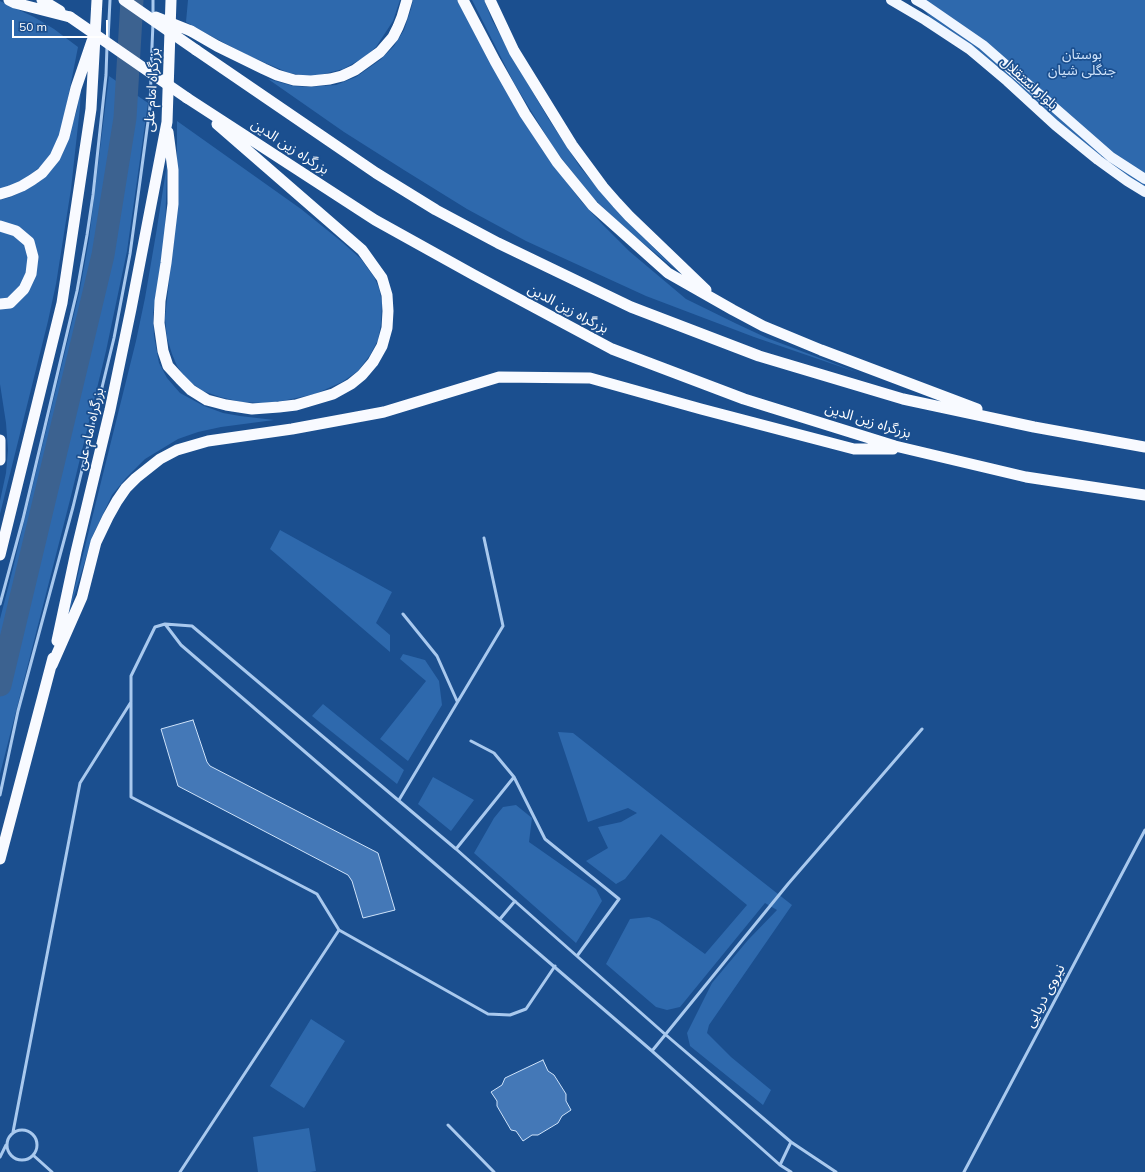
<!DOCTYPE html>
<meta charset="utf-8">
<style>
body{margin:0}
#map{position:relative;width:1145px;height:1172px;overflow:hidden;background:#1b4f8f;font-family:Mulish,sans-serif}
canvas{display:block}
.scale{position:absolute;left:12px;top:20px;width:96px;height:18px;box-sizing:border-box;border:2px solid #fff;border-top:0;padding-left:5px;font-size:12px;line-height:14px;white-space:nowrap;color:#fff;-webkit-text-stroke:3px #1b4f8f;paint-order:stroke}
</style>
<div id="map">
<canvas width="1145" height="1172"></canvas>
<div class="scale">50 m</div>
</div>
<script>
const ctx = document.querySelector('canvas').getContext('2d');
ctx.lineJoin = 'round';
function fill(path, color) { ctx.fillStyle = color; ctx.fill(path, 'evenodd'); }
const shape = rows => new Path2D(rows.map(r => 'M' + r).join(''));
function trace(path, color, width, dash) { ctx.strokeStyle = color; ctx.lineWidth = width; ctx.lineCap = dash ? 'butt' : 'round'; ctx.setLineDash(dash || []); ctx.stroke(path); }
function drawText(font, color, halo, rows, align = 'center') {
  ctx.font = font + ' Mulish,"Noto Sans Arabic",sans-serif'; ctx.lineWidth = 3.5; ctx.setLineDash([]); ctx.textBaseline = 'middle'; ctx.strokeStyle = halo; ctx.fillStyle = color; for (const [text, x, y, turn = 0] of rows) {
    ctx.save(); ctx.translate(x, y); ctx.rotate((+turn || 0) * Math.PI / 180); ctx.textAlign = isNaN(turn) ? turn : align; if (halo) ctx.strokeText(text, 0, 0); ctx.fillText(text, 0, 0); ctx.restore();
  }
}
fill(shape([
 [188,0,400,0,393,21,376,47,365,57,343,69,324,74,314,76,302,75,289,73,247,55,198,29,186,22],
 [413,0,459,0,516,109,543,151,581,201,603,225,629,251,661,278,686,299,737,324,767,338,859,373,754,337,646,296,526,241,467,209,404,170,344,132,268,79,293,86,307,87,336,85,356,77,380,60,394,46,404,30,411,9],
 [472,0,484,0,492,20,519,69,548,118,580,167,615,209,676,270,627,230,593,198,555,150,514,83],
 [916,0,1145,0,1145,198,929,16],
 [0,1,34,17,54,29,78,47,64,118,56,148,41,166,20,183,0,189],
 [109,76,148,103,127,251,106,351,71,496,0,774,0,619,12,572,80,289,89,239],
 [81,84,80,107,71,189,56,284,48,321,0,514,0,501,6,473,8,450,6,423,0,384,0,200,11,197,27,189,41,180,52,169,62,155,77,110],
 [177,121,301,209,342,242,361,259,374,277,379,288,382,302,381,324,378,340,370,355,358,371,342,382,315,394,282,401,263,403,241,402,220,397,203,391,193,384,184,376,177,366,172,354,167,338,165,318,177,210],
 [167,164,165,235,153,314,154,336,159,363,167,378,180,393,204,406,223,413,240,416,274,420,221,427,198,432,178,439,145,459,126,478,112,495,103,514,93,535,67,619,136,341,145,298,156,234],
 [280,530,392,592,376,623,390,635,390,652,270,549],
 [403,654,425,660,439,681,442,705,408,761,380,739,426,681,400,659],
 [323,704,404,770,397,784,312,716],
 [558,732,573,733,792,905,709,1025,707,1033,731,1057,771,1090,763,1105,690,1046,687,1033,712,983,748,940,777,910,765,903,680,1007,667,1010,656,1007,606,964,630,919,649,917,659,921,705,954,747,905,661,834,625,879,616,884,586,861,608,848,598,827,621,822,637,813,628,808,588,822],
 [433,777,474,800,451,831,418,804],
 [516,805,532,818,529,842,596,889,602,901,576,943,474,853,494,818,503,807],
 [311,1019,345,1041,304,1108,270,1086],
 [309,1128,316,1171,310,1172,258,1172,253,1137]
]), '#2e69ad');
trace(shape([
 [0,685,103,255,125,118,132,0]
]), '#3c6290', 23);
const building = shape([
 [193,720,207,762,210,766,378,853,395,910,363,918,352,881,348,875,178,786,161,729,193,720],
 [543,1060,548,1071,554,1075,566,1094,566,1101,571,1110,562,1116,558,1123,538,1135,532,1135,523,1141,516,1131,511,1130,497,1106,497,1101,491,1092,502,1085,505,1078,543,1060]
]);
fill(building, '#4478b7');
trace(building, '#cfe3fa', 1);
trace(shape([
 [153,16,153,0],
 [108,40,110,0],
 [151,70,153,23],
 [0,604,23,519,77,291,87,235,93,195,106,75,107,46],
 [403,614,437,656,457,701],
 [165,624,181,645,652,1051,780,1165,791,1172],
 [471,741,494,753,514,777,545,839,619,899,577,956],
 [0,795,18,711,73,507,114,338,130,254,140,181,150,107,151,77],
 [399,800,503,626,484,538],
 [456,849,514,777],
 [500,919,515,901],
 [555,966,526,1009,510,1015,488,1014,339,930,317,894,131,797,131,676,155,627,165,624,192,626,456,849,666,1035,791,1142,836,1172],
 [652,1051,788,884,922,729],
 [448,1125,494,1172],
 '7 1145a15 15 0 1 1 30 0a15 15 0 1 1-30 0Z',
 [13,1132,80,783,131,702],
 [33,1155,52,1172],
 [0,1157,6,1145],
 [780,1165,791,1142],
 [180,1172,339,930],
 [964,1172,1145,830]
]), '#a9c9ee', 3);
trace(shape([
 [891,0,925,20,969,49,1007,81,1055,125,1098,160,1127,181,1145,192],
 [916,0,925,5,983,45,1111,157,1145,179]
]), '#f0f6ff', 10);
trace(shape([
 [9,0,15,3,70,17],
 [42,0,60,11],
 [463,0,495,61,525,114,557,162,593,206,668,273,733,310,763,326,821,350,977,409],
 [490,0,514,51,572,145,603,187,617,203,629,216,706,290],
 [191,31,217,46,264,69,277,75,294,80,311,81,330,79,342,76,355,70,380,52,393,37,398,27,402,17,407,0],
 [196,50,376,173,436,210,498,243,631,307,759,356,903,399,1034,427,1145,447],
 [187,98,375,220,474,275,612,349,744,399,895,446,1026,477,1145,495],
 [168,132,173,170,173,204,166,263,160,301,159,323,163,351,168,366,180,379,191,390,207,400,226,405,252,409,279,407,296,405,333,394,351,384,362,375,373,362,382,346,387,328,388,311,387,295,382,278,362,250,217,124],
 [0,194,10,191,22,186,32,180,42,173,55,157,64,137,76,88,92,41],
 [0,226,16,231,29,242,33,257,31,274,24,289,10,303,0,304],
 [0,440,0,460],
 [0,555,62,303,91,109,97,0],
 [57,641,76,552,110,410,131,309,167,122,171,0],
 [52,665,82,597,96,542,108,517,117,501,126,488,136,478,160,459,177,450,208,441,292,429,384,412,499,377,590,378,701,409,854,449,893,449],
 [0,859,53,658]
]), '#f8faff', 11);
trace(shape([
 [124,0,196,50],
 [70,17,187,98],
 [156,17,191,31]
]), '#f8faff', 11);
drawText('14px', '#cfe3fa', '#1b4f8f', [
 ["بوستان",1082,55],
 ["جنگلی شیان",1082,71]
]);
drawText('14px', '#fff', '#1b4f8f', [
 ["بلوار استقلال",1029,83,42],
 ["بزرگراه امام علی",152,90,-86],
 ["بزرگراه زین الدین",290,147,33],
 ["بزرگراه زین الدین",568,309,28],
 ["بزرگراه زین الدین",868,421,17],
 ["بزرگراه امام علی",90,429,-77],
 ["نیروی دریایی",1045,996,-62]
]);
</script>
